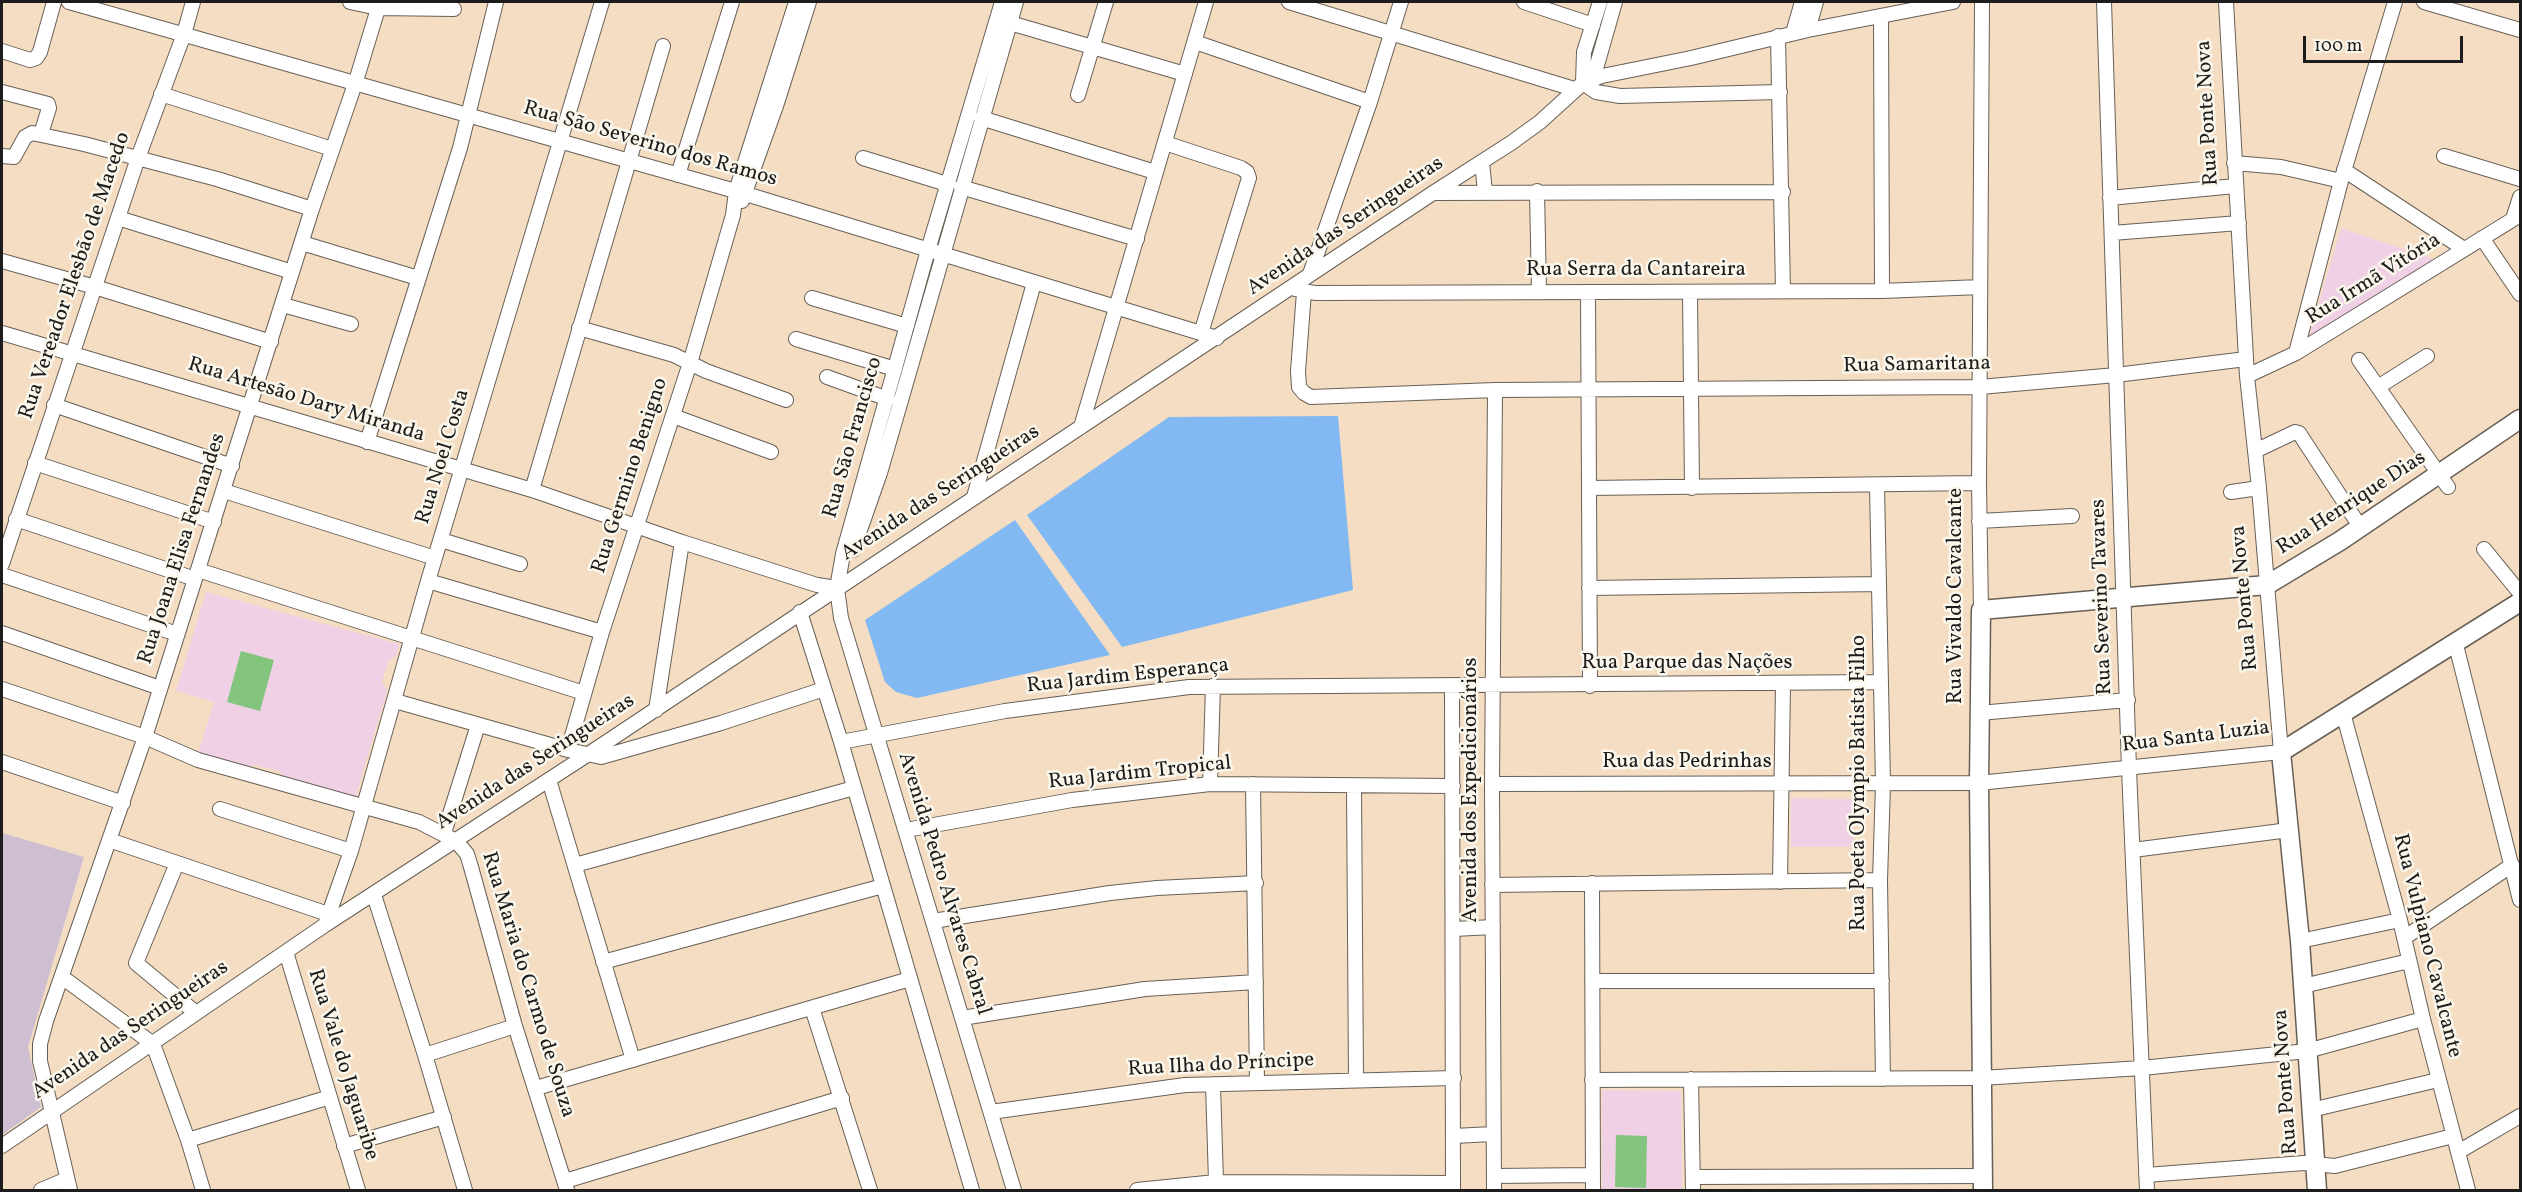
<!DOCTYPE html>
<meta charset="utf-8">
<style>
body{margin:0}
#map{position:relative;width:2522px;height:1192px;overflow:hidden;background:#f4ddc2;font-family:Vollkorn,serif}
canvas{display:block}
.frame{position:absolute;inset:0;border:3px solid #1c1c1c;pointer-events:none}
.scale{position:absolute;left:2303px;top:36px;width:160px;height:27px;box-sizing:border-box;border:3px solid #1c1c1c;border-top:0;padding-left:8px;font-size:18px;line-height:21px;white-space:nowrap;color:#1c1c1c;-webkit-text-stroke:4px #fbf7ec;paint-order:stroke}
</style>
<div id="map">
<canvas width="2522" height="1192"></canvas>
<div class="frame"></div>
<div class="scale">100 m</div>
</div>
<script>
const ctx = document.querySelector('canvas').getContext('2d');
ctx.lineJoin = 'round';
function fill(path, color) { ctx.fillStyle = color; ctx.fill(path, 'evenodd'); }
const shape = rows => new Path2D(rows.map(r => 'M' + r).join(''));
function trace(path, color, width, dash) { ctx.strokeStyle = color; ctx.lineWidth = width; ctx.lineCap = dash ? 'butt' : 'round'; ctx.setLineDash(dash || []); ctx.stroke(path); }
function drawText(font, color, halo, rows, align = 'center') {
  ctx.font = font + ' Vollkorn,serif'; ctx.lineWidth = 5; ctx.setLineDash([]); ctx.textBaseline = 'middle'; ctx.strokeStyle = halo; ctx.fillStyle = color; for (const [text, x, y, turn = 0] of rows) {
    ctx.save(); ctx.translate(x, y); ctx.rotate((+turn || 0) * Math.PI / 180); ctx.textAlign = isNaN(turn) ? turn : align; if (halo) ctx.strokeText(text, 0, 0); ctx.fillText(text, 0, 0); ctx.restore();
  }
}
fill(shape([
 [2341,228,2433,259,2308,340],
 [206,592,399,644,396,656,389,660,382,682,387,691,355,799,284,779,279,771,254,765,245,768,198,754,214,702,176,691],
 [1791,798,1853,799,1854,847,1791,847],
 [1602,1090,1681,1091,1682,1190,1602,1190]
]), '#f0d0e5');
fill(shape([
 [2,833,84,857,28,1047,41,1107,2,1135]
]), '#cebed2');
fill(shape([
 [241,651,274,660,260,711,227,702],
 [1616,1135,1647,1136,1646,1188,1615,1187]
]), '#83c57e');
fill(shape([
 [1338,416,1353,590,1122,647,1027,515,1169,417],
 [1015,520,1110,655,917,698,896,692,885,682,865,620]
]), '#83b9f2');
const minor = shape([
 [69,2,746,194,1217,338],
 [350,2,378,8,454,9],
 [1002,2,928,250,843,554,837,588,841,618,1014,1190],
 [1289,2,1574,89],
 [1524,2,1593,25],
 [2104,2,2129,769,2147,1190],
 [2424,2,2520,30],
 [1881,16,1882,291],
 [1010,23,1185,74],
 [1808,30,1816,2],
 [1793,33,1802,2],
 [1778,36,1783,291],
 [1195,42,1370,102],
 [2,51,30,60,36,58,40,52,54,2],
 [1583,83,1596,92,1620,96,1780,92],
 [1583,83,1584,52,1600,2],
 [1591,86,1615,2],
 [2,92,48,104,49,108,41,134],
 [161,94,332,149],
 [1078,95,1106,2],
 [981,118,1155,172],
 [1165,143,1241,168,1247,172,1249,178,1201,333],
 [2,156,14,157,25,137,32,133,84,144,217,179,312,209],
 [2444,156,2520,179],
 [863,158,947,184],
 [1482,162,1485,192],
 [2234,163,2281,167,2341,181],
 [2344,170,2464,249],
 [678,175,732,2],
 [961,187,1137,239],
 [1537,191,1539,292],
 [1434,193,1783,192],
 [2110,198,2235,186],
 [742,201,776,106,809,2],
 [118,218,292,272],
 [2513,219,2520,197],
 [2112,233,2239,223],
 [2482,238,2520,294],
 [302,243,418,278],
 [2,261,95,287,271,342],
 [1310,274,1370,102,1401,2],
 [1295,289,1315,293,1882,291,1980,287],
 [1304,292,1298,371,1299,387,1304,393,1311,397,1495,390,1980,387,2116,375,2246,359],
 [1588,292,1590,686],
 [1690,292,1692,488],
 [812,298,907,326],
 [283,305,351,324],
 [579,328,674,355,706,371,786,400],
 [2,333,532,490,682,542,817,585,837,588],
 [796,339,895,369],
 [2296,353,2341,181,2395,2],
 [2359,360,2448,487],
 [2247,376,2296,353,2520,215],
 [827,377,888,399],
 [2378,387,2427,356],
 [54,405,232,466],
 [673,416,771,452],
 [1081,427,1206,2],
 [367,442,460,148,496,2],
 [2255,451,2295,432,2299,433,2361,528],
 [35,463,214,522],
 [1877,486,1883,784,1880,880,1883,1079],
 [1589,488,1979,483],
 [532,490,663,46],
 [224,491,435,558],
 [2231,492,2259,488],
 [974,497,1034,283],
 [16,519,195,579],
 [1979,521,2072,516],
 [441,540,520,564],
 [2484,549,2520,593],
 [853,550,880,473,1016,2],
 [2,564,138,158,184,34,193,2],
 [198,570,584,693],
 [2,575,177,634],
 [428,581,602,632],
 [1589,588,1879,584],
 [1981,610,1979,483,1982,2],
 [800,612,841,742,972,1190],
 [2,633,160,688],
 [2455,641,2520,900],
 [1452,686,1453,1190],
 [2,689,145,737,198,760,419,822,456,841,467,854,471,867,515,1026,567,1190],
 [395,701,568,750,601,757,721,723,824,689],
 [656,710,682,542],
 [1979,713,2128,700],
 [2343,713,2400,920,2423,1019,2468,1190],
 [841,742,1005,711,1189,687,1881,682],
 [568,750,602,632,690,363,733,215,736,191,796,2],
 [2,762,123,803],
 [549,780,633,1060],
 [1210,784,1213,686],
 [1253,784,1257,1083],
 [1492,784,1979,783,2281,752,2259,488,2247,376,2226,2],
 [1354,786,1356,1080],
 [220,809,351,851],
 [906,830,1072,800,1210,784,1453,786],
 [444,833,478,725],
 [109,840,328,914],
 [2133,850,2289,830],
 [177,863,136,963,196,1013],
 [575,865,854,788],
 [1780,882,1783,685],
 [1592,883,1593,1190],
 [1492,885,1880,880],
 [374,895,425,1055,465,1190],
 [933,921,1110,893,1157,888,1256,883],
 [325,925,351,851,428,581,602,2],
 [1454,929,1493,927],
 [2404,938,2512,865],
 [2300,941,2400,920],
 [286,952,358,1190],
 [603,962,883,886],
 [62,977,153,1044,188,1140,203,1190],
 [1592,981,1882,981],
 [2303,986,2409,961],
 [812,1008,870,1190],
 [962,1018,1145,989,1256,982],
 [425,1055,515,1026],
 [1691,1079,1693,1190],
 [1592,1080,1981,1078,2142,1068,2307,1051,2423,1019],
 [1213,1084,1216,1182],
 [536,1088,910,979],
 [2311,1110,2438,1080],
 [991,1112,1185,1085,1454,1078],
 [1454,1136,1492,1134],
 [188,1140,330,1097],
 [2,1146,325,925,587,755,1433,193,1511,143,1540,122,1583,83,1602,76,1691,58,1808,30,1953,2],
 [344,1146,444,1117],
 [2458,1152,2520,1116],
 [2146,1175,2304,1163,2335,1166,2453,1136],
 [1494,1176,1593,1175],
 [1693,1177,1983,1176],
 [565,1181,842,1098],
 [41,1190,67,1179],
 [70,1190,40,1061,40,1044,46,1021,145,737,312,209,356,81,380,2],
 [1137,1190,1216,1182,1453,1183],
 [1494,1190,1492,784,1495,390]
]);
const major = shape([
 [1983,1190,1979,783,1981,610,2267,585,2340,541,2520,419],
 [2317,1190,2300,941,2281,752,2520,602]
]);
trace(minor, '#686056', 16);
trace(major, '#686056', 21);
trace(minor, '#fff', 14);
trace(major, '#fff', 18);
drawText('21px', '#1c1c1c', '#fbf7ec', [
 ["Rua Ponte Nova",2209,113,-93],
 ["Rua São Severino dos Ramos",650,145,16],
 ["Avenida das Seringueiras",1346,227,-34],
 ["Rua Serra da Cantareira",1636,271],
 ["Rua Vereador Elesbão de Macedo",76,276,-71],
 ["Rua Irmã Vitória",2374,280,-32],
 ["Rua Samaritana",1917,366,-1],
 ["Rua Artesão Dary Miranda",306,401,17],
 ["Rua São Francisco",854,438,-74],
 ["Rua Noel Costa",444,457,-73],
 ["Rua Germino Benigno",631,476,-72],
 ["Avenida das Seringueiras",941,494,-33],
 ["Rua Henrique Dias",2352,504,-33],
 ["Rua Joana Elisa Fernandes",183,549,-72],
 ["Rua Vivaldo Cavalcante",1957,596,-90],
 ["Rua Severino Tavares",2103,597,-92],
 ["Rua Ponte Nova",2246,598,-95],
 ["Rua Parque das Nações",1687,664],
 ["Rua Jardim Esperança",1128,677,-6],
 ["Rua Santa Luzia",2196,738,-7],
 ["Avenida das Seringueiras",536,763,-33],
 ["Rua das Pedrinhas",1687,763],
 ["Rua Jardim Tropical",1140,774,-6],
 ["Rua Poeta Olympio Batista Filho",1860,783,-90],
 ["Avenida dos Expedicionários",1472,790,-90],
 ["Avenida Pedro Alvares Cabral",943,884,73],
 ["Rua Vulpiano Cavalcante",2426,946,76],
 ["Rua Maria do Carmo de Souza",527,985,73],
 ["Avenida das Seringueiras",131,1031,-34],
 ["Rua Vale do Jaguaribe",342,1065,73],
 ["Rua Ilha do Príncipe",1221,1066,-3],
 ["Rua Ponte Nova",2287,1082,-94]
]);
</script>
